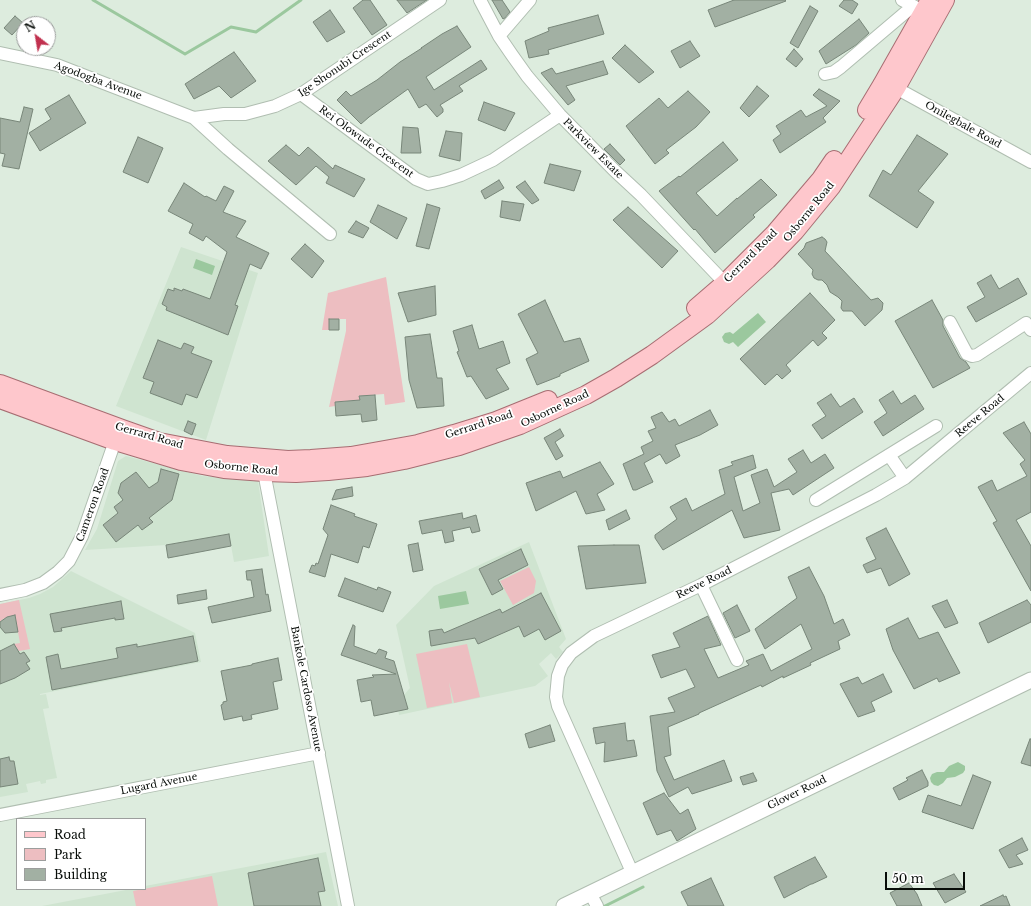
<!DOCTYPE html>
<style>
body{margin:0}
#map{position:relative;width:1031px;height:906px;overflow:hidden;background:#ddecde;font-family:"Libre Baskerville",serif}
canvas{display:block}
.legend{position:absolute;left:16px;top:818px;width:130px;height:72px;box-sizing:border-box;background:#fff;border:1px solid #9c9e9d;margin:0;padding:5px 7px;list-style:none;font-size:12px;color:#080d09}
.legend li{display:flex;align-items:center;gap:8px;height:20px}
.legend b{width:20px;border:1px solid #9c9e9d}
.north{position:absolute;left:16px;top:16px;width:40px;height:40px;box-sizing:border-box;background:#fff;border:1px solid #9c9e9d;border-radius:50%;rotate:329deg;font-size:11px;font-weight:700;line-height:16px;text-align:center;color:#080d09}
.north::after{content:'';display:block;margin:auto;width:14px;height:18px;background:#c1314f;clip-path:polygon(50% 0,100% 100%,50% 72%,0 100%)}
.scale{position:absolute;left:885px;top:872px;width:80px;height:18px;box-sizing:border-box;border:2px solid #080d09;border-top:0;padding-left:5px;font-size:12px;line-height:14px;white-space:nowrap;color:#080d09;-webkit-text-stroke:3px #fff;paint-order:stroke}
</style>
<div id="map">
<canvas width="1031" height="906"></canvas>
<ul class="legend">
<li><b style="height:5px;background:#fec7cc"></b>Road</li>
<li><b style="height:11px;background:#edbec1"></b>Park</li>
<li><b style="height:11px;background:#a2b0a3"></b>Building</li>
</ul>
<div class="north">N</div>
<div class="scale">50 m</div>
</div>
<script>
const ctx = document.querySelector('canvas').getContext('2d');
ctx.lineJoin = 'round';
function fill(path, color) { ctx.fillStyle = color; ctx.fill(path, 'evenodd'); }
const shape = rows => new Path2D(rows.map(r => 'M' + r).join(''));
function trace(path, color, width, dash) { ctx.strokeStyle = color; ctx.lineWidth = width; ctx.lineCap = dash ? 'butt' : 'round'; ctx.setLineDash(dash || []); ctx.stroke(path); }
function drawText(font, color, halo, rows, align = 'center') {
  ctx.font = font + ' "Libre Baskerville",serif'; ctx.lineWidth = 3.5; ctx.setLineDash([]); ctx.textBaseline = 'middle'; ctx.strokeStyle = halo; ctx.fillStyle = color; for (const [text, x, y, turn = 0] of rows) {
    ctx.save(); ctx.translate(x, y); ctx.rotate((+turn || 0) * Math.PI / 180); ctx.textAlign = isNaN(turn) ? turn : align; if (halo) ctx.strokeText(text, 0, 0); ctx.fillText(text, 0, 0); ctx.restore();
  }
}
fill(shape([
 [181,247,258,273,206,440,116,406],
 [126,456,202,476,258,481,269,556,234,562,229,534,166,545,85,550,97,529,118,461],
 [529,542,566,639,559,647,563,652,556,659,551,653,539,664,548,676,535,686,399,715,397,703,410,688,396,625,434,586],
 [71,571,195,633,201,662,40,694,40,695,46,694,49,708,43,709,57,778,46,780,46,783,41,784,40,781,26,784,28,792,0,797,0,604,29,598,40,594,53,587],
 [326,852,338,906,42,906,131,889,145,889,145,886]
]), '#cfe4d0');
fill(shape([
 [386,277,405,402,385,405,384,394,359,396,360,400,335,402,335,406,329,407,346,331,346,319,330,319,329,330,322,330,328,293],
 [529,567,536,581,534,593,513,605,500,581],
 [19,600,30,649,19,651,14,644,20,643,15,615,3,619,0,622,0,627,0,604],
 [467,644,480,697,454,703,449,682,452,703,427,708,416,654],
 [212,876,218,906,136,906,133,891]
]), '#edbec1');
fill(shape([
 [196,259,215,266,212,275,193,268],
 [758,313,766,322,738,347,733,342,729,344,724,342,722,337,725,333,730,332,733,334],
 [466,591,469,604,440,609,438,596],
 [958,762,965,766,965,770,963,773,955,777,947,778,943,783,938,786,934,785,931,782,930,778,932,774,937,772,944,772,949,766]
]), '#9bc89e');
trace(shape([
 [93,0,185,54,231,27,256,32,301,0],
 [605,906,643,887]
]), '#9bc89e', 3);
const building = shape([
 [363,0,370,0,387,25,372,35,353,8,363,0],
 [397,0,427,0,407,13,397,0],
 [492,0,502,0,510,12,505,18,503,19,492,0],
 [734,0,785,0,786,1,715,27,708,10,734,0],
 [844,0,852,0,858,4,852,14,839,6,844,0],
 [810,6,818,11,798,48,790,43,810,6],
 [330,10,345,32,327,42,313,22,330,10],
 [598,15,604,34,548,50,549,54,529,58,525,41,549,31,548,28,598,15],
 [15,16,23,23,12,35,4,28,15,16],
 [859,19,869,33,856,45,826,64,819,51,859,19],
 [457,26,471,47,426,77,434,90,481,60,487,69,459,86,463,91,440,105,443,109,443,112,437,117,426,104,419,108,408,89,369,117,361,124,337,100,346,91,351,96,377,80,400,62,422,48,421,48,442,34,457,26],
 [690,41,700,56,680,68,671,51,690,41],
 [625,45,654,72,639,83,612,58,625,45],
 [794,49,803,59,796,67,786,59,794,49],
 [234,52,256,81,231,98,219,86,194,99,185,84,234,52],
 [603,61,608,74,566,86,575,100,568,105,541,73,552,68,556,74,603,61],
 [757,86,769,96,749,117,740,108,757,86],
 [819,89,840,101,823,118,826,122,780,153,773,140,781,134,776,126,801,110,806,117,827,106,813,95,819,89],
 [688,91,710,112,696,127,666,150,669,153,655,164,626,126,659,98,668,108,688,91],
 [69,95,86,123,40,151,29,133,51,119,45,109,69,95],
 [484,102,515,113,505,131,478,120,484,102],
 [24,107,33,109,19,169,2,166,5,154,0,153,0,118,20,122,24,107],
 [403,127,418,128,421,153,401,153,403,127],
 [446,131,462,133,460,161,439,156,446,131],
 [917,135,948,154,918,191,934,202,917,228,869,196,883,170,891,175,917,135],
 [138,137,163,148,148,183,123,172,138,137],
 [723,142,738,160,696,193,717,216,737,198,737,199,761,179,777,195,753,215,755,217,715,253,695,229,694,230,659,191,679,176,680,177,723,142],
 [610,144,625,160,620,165,604,149,610,144],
 [286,145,299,156,308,147,333,169,335,165,365,179,354,197,326,183,329,177,316,166,296,185,268,161,286,145],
 [550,164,581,171,574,191,544,183,550,164],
 [499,180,504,188,485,199,481,191,499,180],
 [525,181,539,200,532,204,516,187,525,181],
 [184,183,205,197,206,196,216,201,224,186,234,191,223,212,246,221,236,237,269,253,261,269,250,264,235,305,238,306,228,335,166,310,167,307,162,304,168,289,174,291,174,288,182,291,183,289,210,299,227,252,206,236,203,241,189,233,193,224,168,211,184,183],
 [502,201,524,204,520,221,500,217,502,201],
 [427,204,440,208,429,249,416,246,427,204],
 [378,205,407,218,397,239,370,222,378,205],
 [628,207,678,251,662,268,613,220,628,207],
 [356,221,369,228,363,238,348,232,356,221],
 [822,237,825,239,827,242,825,251,871,300,878,298,883,303,882,310,865,326,852,311,843,311,841,308,842,301,838,297,830,292,827,285,822,280,818,280,814,278,812,274,813,270,798,254,804,248,806,243,822,237],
 [305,244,324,261,312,278,291,259,305,244],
 [991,275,999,289,1018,278,1027,294,976,322,967,307,985,297,977,283,991,275],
 [435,286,436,315,408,322,398,293,435,286],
 [810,293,835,320,822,333,827,338,818,346,813,340,786,365,791,371,782,379,777,374,765,385,740,359,810,293],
 [545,300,564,342,580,338,589,361,560,374,560,376,537,385,526,359,538,353,518,314,545,300],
 [932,300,943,320,943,326,960,358,966,362,970,368,933,388,895,321,932,300],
 [329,319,339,319,339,330,329,330,329,319],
 [472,325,479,349,503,341,510,363,496,369,509,389,486,399,471,376,467,377,457,352,459,351,453,331,472,325],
 [430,334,437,378,442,378,444,406,417,408,409,380,405,337,430,334],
 [158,340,181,349,184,343,194,347,191,353,212,361,197,398,186,394,182,405,150,393,154,382,143,378,158,340],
 [893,391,901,404,915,395,924,409,883,436,874,422,887,413,879,400,893,391],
 [831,394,840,407,854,398,863,412,822,439,812,425,826,416,817,403,831,394],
 [375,395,377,420,362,422,361,414,336,416,335,402,360,400,359,396,375,395],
 [710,410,718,425,700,435,675,445,680,456,666,464,660,454,644,463,653,482,636,490,633,490,623,464,644,454,641,447,653,441,648,431,656,428,651,417,662,412,669,422,675,419,679,426,710,410],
 [188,421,196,424,192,435,184,431,188,421],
 [1024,422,1031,434,1031,512,1016,520,1031,546,1031,591,993,523,997,521,978,487,992,480,997,491,1027,476,1020,464,1025,460,1003,433,1024,422],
 [560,429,564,436,555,442,563,456,556,460,544,438,560,429],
 [803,450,811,463,825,454,834,468,793,495,789,489,771,493,780,530,744,538,732,510,663,550,655,538,655,535,677,519,670,507,686,498,692,511,725,494,719,470,733,465,731,462,753,455,756,468,734,477,743,511,760,503,751,475,767,469,774,487,797,472,788,459,803,450],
 [600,462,614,484,597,494,605,510,586,514,576,491,536,511,526,483,560,471,563,478,600,462],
 [161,469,179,474,172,500,149,518,153,522,142,530,138,525,116,542,103,525,118,513,114,507,123,500,118,493,121,483,136,472,149,488,158,482,161,469],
 [352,487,353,496,332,500,336,490,352,487],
 [331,505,355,514,354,516,377,524,369,548,363,546,358,563,331,554,325,577,309,572,312,565,315,566,316,563,318,564,328,535,323,529,331,505],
 [626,510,630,519,609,530,606,520,626,510],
 [462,513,463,519,476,515,480,531,472,533,470,527,452,531,454,541,445,543,442,530,422,534,419,521,462,513],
 [886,528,910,574,889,586,881,568,867,573,863,565,876,559,866,538,886,528],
 [229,534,231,546,168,558,166,545,229,534],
 [418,543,423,570,413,572,408,545,418,543],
 [614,545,639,545,646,583,586,589,578,546,614,545],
 [521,549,528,565,498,580,503,589,492,595,479,569,521,549],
 [809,567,824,596,834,624,843,619,850,635,838,641,840,649,810,663,811,665,783,678,783,676,762,687,761,685,699,713,699,714,668,727,671,755,664,757,674,780,724,760,732,781,692,794,688,787,669,797,657,771,650,716,675,712,668,698,695,687,686,669,661,678,652,655,680,647,673,633,708,616,721,645,704,649,718,678,749,665,746,661,763,654,771,671,812,649,801,624,765,649,755,629,797,598,788,577,809,567],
 [262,569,266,595,268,594,271,611,212,623,208,607,254,597,251,580,247,580,246,571,262,569],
 [345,578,377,590,378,587,391,592,383,612,338,596,345,578],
 [206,590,207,599,178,604,177,595,206,590],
 [541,593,561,631,545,640,539,629,524,637,519,626,478,644,475,638,431,646,429,631,442,629,444,633,500,609,502,613,541,593],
 [947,600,958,623,945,628,932,606,947,600],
 [1027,600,1031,605,1031,622,988,643,979,623,1027,600],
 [121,601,124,619,115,620,115,618,61,628,62,631,54,632,50,614,121,601],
 [737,605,750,631,735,638,723,613,737,605],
 [15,615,18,632,5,633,0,627,0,622,7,617,15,615],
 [908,618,919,639,938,632,960,673,939,682,937,678,914,689,893,650,886,629,908,618],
 [353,625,355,626,354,646,376,654,379,649,387,652,385,658,394,661,408,709,374,716,371,700,361,702,357,680,374,677,372,675,396,674,341,655,353,625],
 [193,636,198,661,52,690,46,657,58,654,61,669,118,658,116,648,137,644,137,647,193,636],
 [14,644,20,654,24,652,30,661,26,663,30,669,15,678,0,684,0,651,14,644],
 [278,658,282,680,273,682,278,709,251,715,252,719,243,721,242,716,224,720,221,705,223,704,223,702,227,701,221,671,252,665,252,664,278,658],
 [883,674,892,692,871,702,875,711,858,717,840,684,858,677,862,684,883,674],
 [625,723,627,741,634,740,637,756,604,762,605,742,596,744,593,728,625,723],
 [550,725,555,741,529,748,525,734,550,725],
 [1030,739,1031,739,1031,766,1021,763,1030,739],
 [9,757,10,761,14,761,18,784,0,787,0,759,9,757],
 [922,770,928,782,928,786,899,800,893,788,908,780,906,778,922,770],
 [753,773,757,781,743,785,740,777,753,773],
 [973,775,991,782,973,829,922,812,928,795,961,806,973,775],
 [664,793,680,814,688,809,696,829,677,841,671,830,657,835,643,803,664,793],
 [1022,838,1028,850,1016,855,1023,864,1009,868,999,850,1022,838],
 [815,857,827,877,812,884,811,884,784,898,774,877,815,857],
 [318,858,325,891,318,892,321,906,254,906,248,873,318,858],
 [954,874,966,892,945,903,933,883,954,874],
 [711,878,724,906,688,906,681,892,711,878],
 [909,883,917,894,922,906,897,906,890,893,909,883],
 [1003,895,1004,897,1006,896,1010,906,980,906,1003,895]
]);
fill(building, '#a2b0a3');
trace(building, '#788679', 1);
const minor = shape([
 [480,0,499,36,512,55,527,76,560,115,614,170,641,195,725,283],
 [902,0,919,9],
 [499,36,530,0],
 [0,53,57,65,194,118,228,149,330,234],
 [825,74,834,72,841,67,913,6],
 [896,88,1031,162],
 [301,94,416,179,428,184,442,181,461,175,493,160,560,115],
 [194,118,224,114,245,114,275,106,301,94,440,0],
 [950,322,967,354,972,356,977,355,1026,323,1031,330],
 [889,455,905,478],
 [264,472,348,906],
 [816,500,936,426],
 [701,585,737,660],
 [0,595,25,590,43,583,58,572,69,561,82,536,115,441],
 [0,815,319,753],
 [632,872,558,706,556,697,558,676,562,665,571,653,594,636,701,585,876,495,905,478,1031,373],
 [590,893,597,906]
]);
const tertiary = shape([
 [564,906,1031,680]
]);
const primary = shape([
 [867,110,882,85,930,0],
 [696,308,725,283,775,233,821,179,834,160],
 [0,384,122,429,159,442,227,455,288,460,311,459,351,456,418,444,454,434,496,421,548,400],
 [0,399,115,441,181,461,224,469,264,472,296,473,328,471,367,467,404,460,459,446,520,425,586,395,616,378,652,355,707,315,767,260,795,231,831,187,896,88,945,0]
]);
trace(minor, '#b0beb1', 14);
trace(tertiary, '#b0beb1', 17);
trace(primary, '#a76d72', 20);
trace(minor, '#fff', 12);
trace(tertiary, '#fff', 15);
trace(primary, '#fec7cc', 18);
drawText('10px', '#080d09', '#fff', [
 ["Ige Shonubi Crescent",345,64,-34],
 ["Agodogba Avenue",98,81,20],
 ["Onilegbale Road",963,125,29],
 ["Rei Olowude Crescent",366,142,36],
 ["Parkview Estate",593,149,45],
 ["Osborne Road",809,212,-51],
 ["Gerrard Road",751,256,-45],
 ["Osborne Road",555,409,-25],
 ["Reeve Road",980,416,-40],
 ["Gerrard Road",479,425,-18],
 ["Gerrard Road",149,436,16],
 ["Osborne Road",241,468,6],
 ["Cameron Road",93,505,-70],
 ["Reeve Road",704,583,-26],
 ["Bankole Cardoso Avenue",306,689,79],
 ["Lugard Avenue",159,784,-11],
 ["Glover Road",797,793,-26]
]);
</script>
